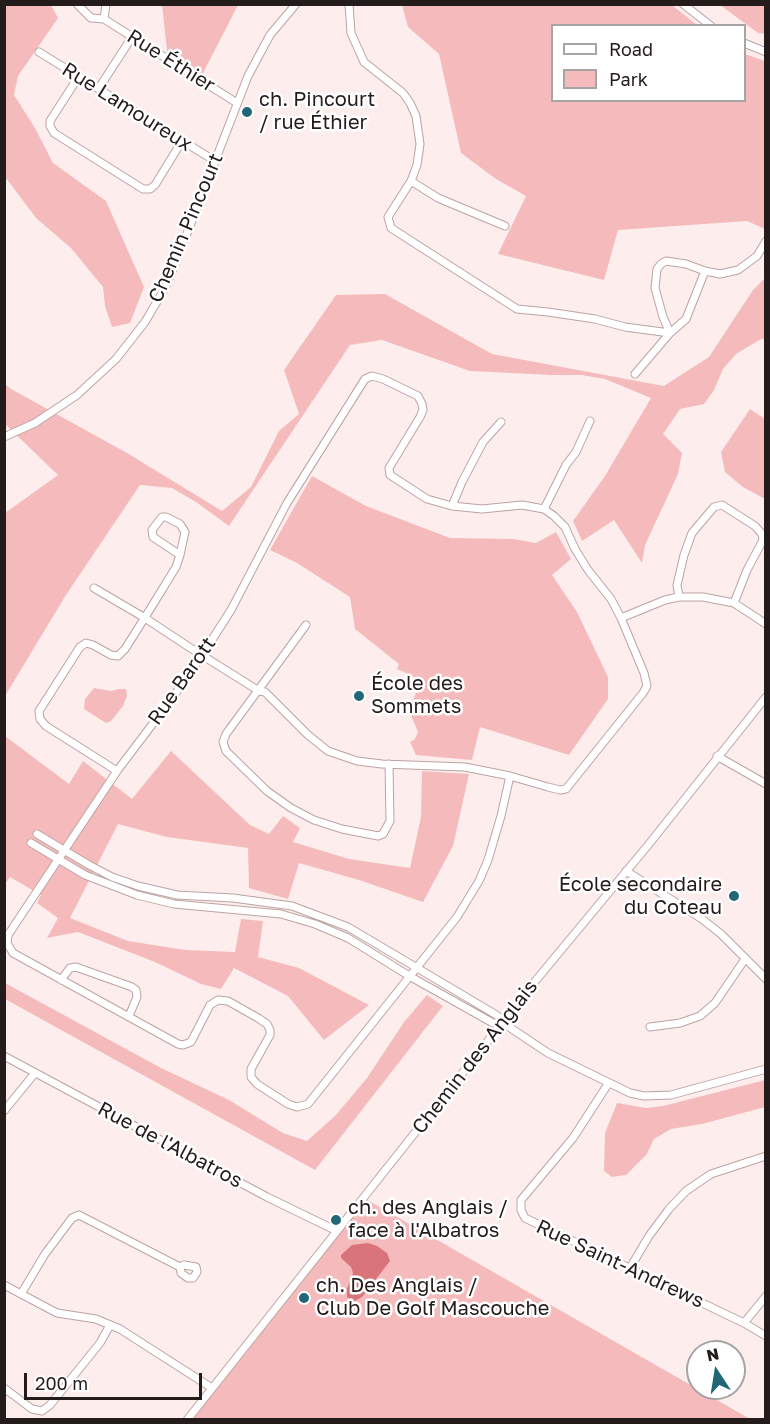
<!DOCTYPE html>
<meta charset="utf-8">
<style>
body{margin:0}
#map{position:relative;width:770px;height:1424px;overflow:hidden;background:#feeded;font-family:"Golos Text",sans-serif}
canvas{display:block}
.frame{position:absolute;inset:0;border:6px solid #241b1b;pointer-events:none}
.legend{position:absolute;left:551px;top:24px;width:195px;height:78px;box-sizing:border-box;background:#fff;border:2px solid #a7a4a4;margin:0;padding:8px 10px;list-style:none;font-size:18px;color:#241b1b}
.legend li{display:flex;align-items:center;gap:12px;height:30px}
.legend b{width:30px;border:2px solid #a7a4a4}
.north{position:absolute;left:686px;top:1340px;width:60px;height:60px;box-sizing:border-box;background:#fff;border:2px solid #a7a4a4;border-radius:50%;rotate:348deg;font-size:16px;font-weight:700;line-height:24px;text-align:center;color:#241b1b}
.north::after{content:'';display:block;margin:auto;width:21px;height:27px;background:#216777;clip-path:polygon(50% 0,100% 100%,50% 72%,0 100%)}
.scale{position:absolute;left:24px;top:1373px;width:178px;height:27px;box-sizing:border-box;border:3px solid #241b1b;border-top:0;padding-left:8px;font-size:18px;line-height:21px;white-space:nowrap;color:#241b1b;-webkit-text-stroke:4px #fff;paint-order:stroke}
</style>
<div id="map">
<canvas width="770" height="1424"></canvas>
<div class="frame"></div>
<ul class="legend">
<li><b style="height:8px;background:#fff"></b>Road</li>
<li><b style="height:16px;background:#f5bbbc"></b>Park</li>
</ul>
<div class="north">N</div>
<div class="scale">200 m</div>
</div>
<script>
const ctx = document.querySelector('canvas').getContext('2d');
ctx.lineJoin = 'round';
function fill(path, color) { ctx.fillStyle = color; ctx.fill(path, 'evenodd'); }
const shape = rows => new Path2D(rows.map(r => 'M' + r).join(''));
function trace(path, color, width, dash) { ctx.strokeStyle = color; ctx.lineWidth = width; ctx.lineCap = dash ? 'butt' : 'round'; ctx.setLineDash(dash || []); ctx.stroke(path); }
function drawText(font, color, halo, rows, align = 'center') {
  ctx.font = font + ' "Golos Text",sans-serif'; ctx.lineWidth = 5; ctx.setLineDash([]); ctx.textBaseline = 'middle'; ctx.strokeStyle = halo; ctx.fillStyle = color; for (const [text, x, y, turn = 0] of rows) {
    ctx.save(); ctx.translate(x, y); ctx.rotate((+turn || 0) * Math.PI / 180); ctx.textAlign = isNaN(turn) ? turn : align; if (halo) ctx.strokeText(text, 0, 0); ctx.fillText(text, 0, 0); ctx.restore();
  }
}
fill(shape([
 [5,4,51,5,58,18,18,76,14,95,35,128,53,163,106,201,144,287,130,323,112,327,105,306,103,287,71,248,37,219,5,177],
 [162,5,238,5,200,79,168,59],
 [402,5,672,5,697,25,552,26,552,100,744,100,745,54,765,61,765,229,747,221,618,230,604,280,498,254,526,196,496,179,461,153,439,54,408,27],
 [720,5,765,5,765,34,758,33],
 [765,278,765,339,761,339,736,354,723,369,714,390,704,404,680,409,663,434,682,453,678,474,645,545,642,563,614,520,582,541,573,521,605,476,651,398,605,379,582,375,551,375,470,371,382,340,350,345,229,526,196,502,172,488,140,485,66,595,5,696,5,513,58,475,5,424,5,384,11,389,127,453,222,511,251,487,279,431,299,414,284,370,336,295,385,294,492,354,664,386,709,357,753,290],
 [750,409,765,419,765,499,743,487,725,472,721,452],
 [312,476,366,506,450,538,513,539,536,543,556,532,571,559,552,575,577,612,608,677,608,699,569,755,480,727,472,760,416,755,410,742,415,739,418,732,409,711,417,690,417,683,413,676,397,669,399,664,355,629,350,597,297,563,270,550],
 [94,688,111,691,119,689,126,689,127,696,123,706,111,721,106,723,84,709,85,699],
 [5,736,69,784,83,761,132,799,171,751,250,825,269,834,283,816,300,828,293,842,349,859,410,868,421,817,422,771,469,774,453,846,423,902,359,880,299,863,288,899,249,888,248,848,167,837,118,824,70,918,128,941,185,950,235,952,241,919,263,921,258,957,299,968,369,1005,324,1040,288,996,234,968,221,989,201,984,155,962,78,932,47,938,58,918,37,903,41,895,10,877,5,884],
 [5,983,161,1068,229,1100,283,1133,307,1141,335,1116,367,1078,404,1022,427,995,443,1006,315,1170,5,999],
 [765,1080,765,1107,702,1124,671,1129,654,1139,647,1154,626,1175,612,1177,604,1171,605,1133,617,1103,646,1108,663,1106],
 [364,1198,750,1419,190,1420]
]), '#f5bbbc');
fill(shape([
 [368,1243,377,1246,387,1253,390,1261,362,1297,353,1302,347,1297,347,1289,353,1273,351,1267,341,1258,341,1255,352,1245]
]), '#d9747a');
const minor = shape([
 [77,4,91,18,104,19,237,103],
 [349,4,351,33,364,62,403,93,410,103,416,116,420,144,417,165,411,181,388,217,391,228,517,309,548,312,595,319,625,327,670,333],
 [683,4,711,26],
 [104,19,106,4],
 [744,43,766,52],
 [39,52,215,161],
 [79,76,50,121,50,126,54,133,143,189,150,189,155,185,182,141],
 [99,88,132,37],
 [411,181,438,198,505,226],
 [705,271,720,274,738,270,757,256,766,241],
 [635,374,670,333,686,319,705,271,686,264,666,261,661,264,657,269,655,288,663,317,670,333],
 [4,437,35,423,77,395,116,359,145,322,165,288,176,262,248,76,270,35,296,4],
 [452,506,462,482,483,442,501,422],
 [544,509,566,465,576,452,590,421],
 [94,588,145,618,192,649,202,655,208,659,259,691,265,692,308,735,328,751,357,761,382,764,465,767,510,776,548,787,560,790,566,789,643,693,647,686,644,673,621,618,611,599,588,570,575,549,565,527,554,516,544,509,522,505,482,509,452,506,427,499,390,475,389,468,420,417,423,410,422,404,418,396,383,379,372,376,365,379,287,503,231,610,208,646,207,647,197,663,173,697,117,771,8,935,7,943,13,953,178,1044,183,1045,191,1042,210,1005,218,1000,228,1001,258,1018,267,1024,270,1030,270,1035,251,1069,251,1077,257,1084,288,1104,297,1107,308,1104,457,917,479,881,488,860,501,816,510,776],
 [679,597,677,585,684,555,692,533,714,507,722,505,755,526,762,534,763,540,747,570,734,603],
 [621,618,665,600,679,597,703,597,734,603,766,624],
 [306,625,226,734,223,742,226,751,267,791,291,808,314,820,342,829,378,836,383,834,390,821,389,764],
 [717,756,766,784],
 [117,771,46,726,40,719,39,711,80,647,86,643,93,645,111,655,118,656,125,649,149,611,176,567,180,555,185,532,180,524,166,517,162,517,152,530,153,537,180,555],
 [37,834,89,865,112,877,138,886,177,895,233,898,292,906,348,927,483,1007,498,1016,503,1023,548,1053,630,1093,644,1096,671,1095,766,1069],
 [31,843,85,875,137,895,174,904,281,914,315,924,348,938,411,977,493,1023,503,1023],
 [626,871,702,919,721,934,766,979],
 [61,980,70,968,76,967,132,987,136,990,137,997,129,1016],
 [650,1027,680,1023,700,1016,715,1003,745,959],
 [4,1056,267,1197,337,1231],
 [608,1084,573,1138,521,1200,521,1210,525,1218,744,1323,766,1336],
 [4,1111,35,1073],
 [184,1265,196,1267,197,1272,193,1278,188,1278,181,1273,180,1267,184,1265],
 [630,1268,649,1236,669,1209,686,1191,711,1174,766,1156],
 [4,1285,57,1313,96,1319,120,1329,212,1388],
 [21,1294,45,1254,72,1218,79,1215,180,1267],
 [744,1323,766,1296],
 [4,1388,32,1409,42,1411,50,1405,100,1343,110,1325],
 [187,1420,537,979,649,844,766,697]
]);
trace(minor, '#bca3a3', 9);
trace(minor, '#fff', 7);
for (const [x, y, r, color] of [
 [247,112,6,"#216777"],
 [359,696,6,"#216777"],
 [734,896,6,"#216777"],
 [336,1220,6,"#216777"],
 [304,1298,6,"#216777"]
]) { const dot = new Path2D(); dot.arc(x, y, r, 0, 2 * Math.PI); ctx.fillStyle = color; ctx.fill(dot); trace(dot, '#fff', 2); }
drawText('20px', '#241b1b', '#fff', [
 ["Rue Éthier",171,61,32],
 ["Rue Lamoureux",127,107,32],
 ["Chemin Pincourt",186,228,-67],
 ["Rue Barott",182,681,-55],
 ["Chemin des Anglais",475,1057,-52],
 ["Rue de l'Albatros",170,1145,28],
 ["Rue Saint-Andrews",620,1264,25]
]);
drawText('20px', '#241b1b', '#fff', [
 ["ch. Pincourt",259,100],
 ["/ rue Éthier",259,123],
 ["École des",371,684],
 ["Sommets",371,707],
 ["École secondaire",722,885,"right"],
 ["du Coteau",722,908,"right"],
 ["ch. des Anglais /",348,1208],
 ["face à l'Albatros",348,1231],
 ["ch. Des Anglais /",316,1286],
 ["Club De Golf Mascouche",316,1309]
], 'left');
</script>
